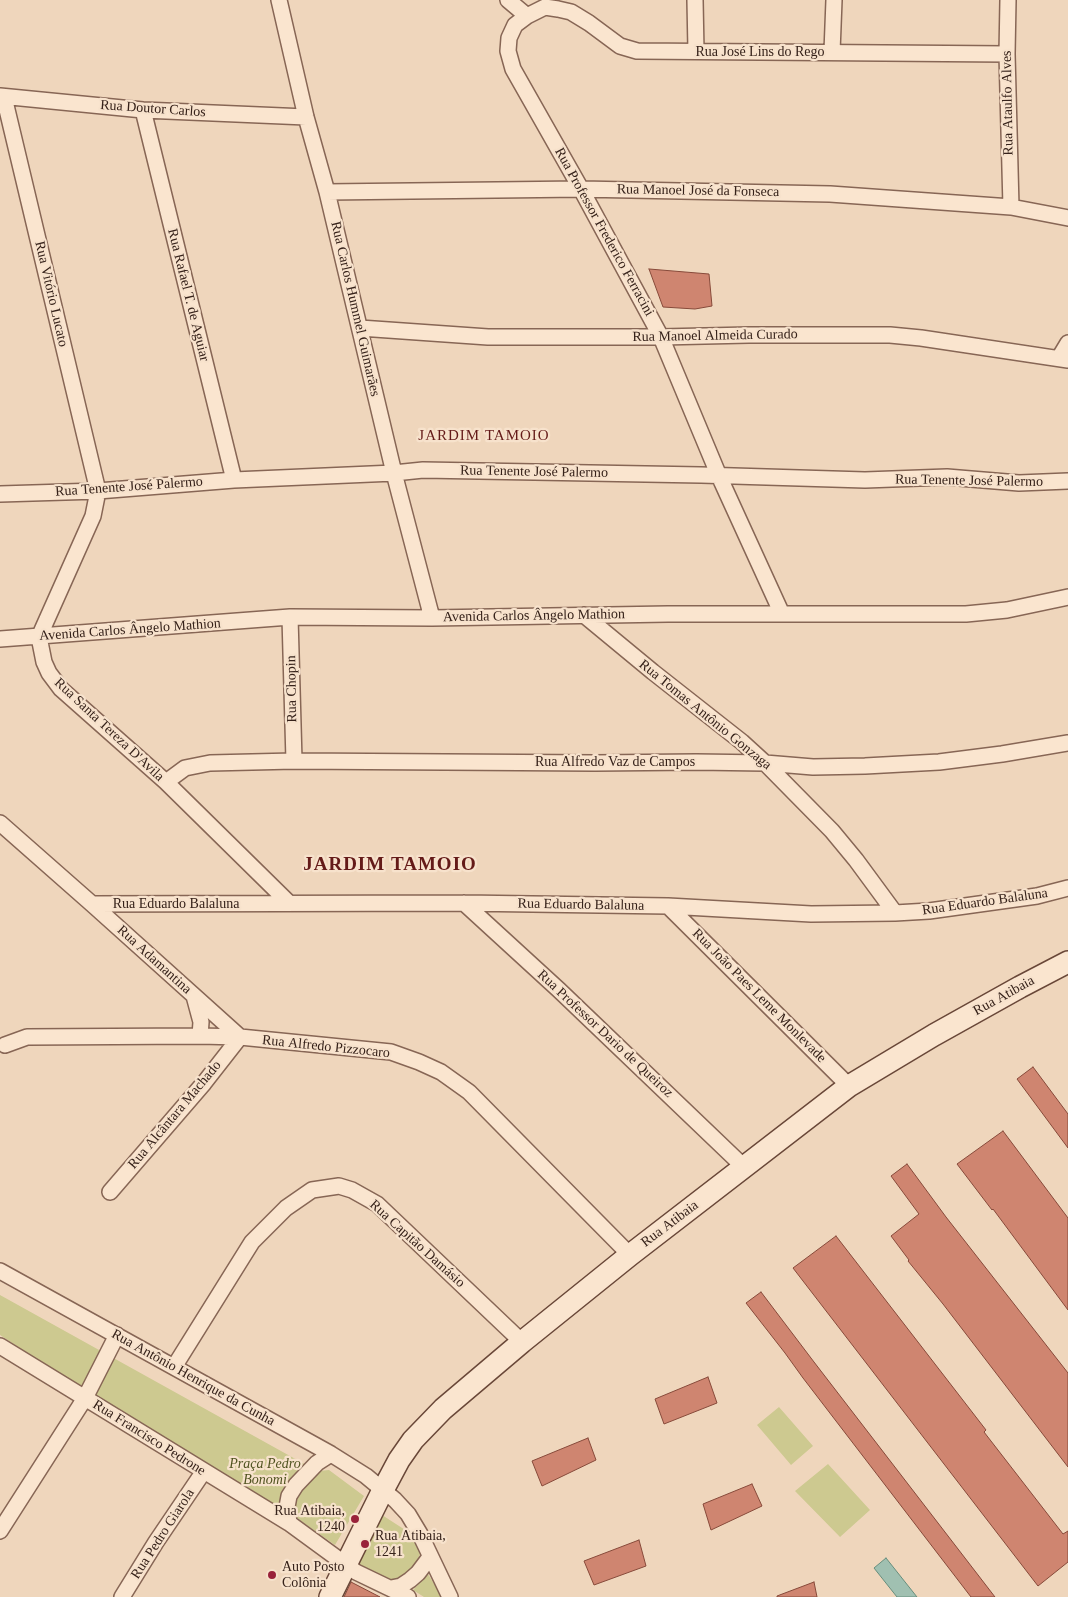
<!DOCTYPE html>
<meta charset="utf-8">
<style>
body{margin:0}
canvas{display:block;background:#efd6bc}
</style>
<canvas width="1068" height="1597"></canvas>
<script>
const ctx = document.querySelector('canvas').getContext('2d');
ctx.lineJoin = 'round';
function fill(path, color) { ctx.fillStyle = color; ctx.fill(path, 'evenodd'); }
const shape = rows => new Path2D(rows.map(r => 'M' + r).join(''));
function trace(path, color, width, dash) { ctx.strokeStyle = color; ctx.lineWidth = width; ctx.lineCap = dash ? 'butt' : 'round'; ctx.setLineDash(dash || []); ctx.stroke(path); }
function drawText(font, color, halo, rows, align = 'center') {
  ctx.font = font + ' "Times New Roman",serif'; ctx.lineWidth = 4.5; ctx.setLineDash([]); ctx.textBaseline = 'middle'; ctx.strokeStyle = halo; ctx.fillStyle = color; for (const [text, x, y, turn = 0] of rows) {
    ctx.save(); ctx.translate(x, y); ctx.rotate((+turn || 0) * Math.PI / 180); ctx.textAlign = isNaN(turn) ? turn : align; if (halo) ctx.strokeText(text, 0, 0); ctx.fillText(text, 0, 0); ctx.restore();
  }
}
fill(shape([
 [0,1295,308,1466,281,1498,277,1511,110,1407,0,1335],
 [779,1407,813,1446,791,1465,757,1425],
 [828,1464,870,1510,840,1537,795,1491],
 [329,1470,364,1496,335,1545,294,1516,295,1501,300,1489,319,1471],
 [382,1515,413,1535,420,1554,414,1570,391,1583,371,1574,358,1564],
 [428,1574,442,1597,424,1597,413,1590]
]), '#cdc990');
const water = shape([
 [886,1558,917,1597,897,1597,874,1568,886,1558]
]);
fill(water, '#a0c0b1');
trace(water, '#678e7d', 1);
const building = shape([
 [649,269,709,274,712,306,695,309,663,307,649,269],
 [1033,1067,1068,1114,1068,1148,1017,1079,1033,1067],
 [1003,1131,1068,1218,1068,1310,993,1209,992,1210,957,1164,1003,1131],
 [907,1164,946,1217,1068,1373,1068,1467,943,1304,908,1261,909,1260,891,1236,919,1214,891,1176,907,1164],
 [836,1236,986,1430,984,1432,1063,1534,1068,1531,1068,1562,1038,1586,793,1268,836,1236],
 [761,1292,814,1362,995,1597,971,1597,803,1378,785,1353,746,1303,761,1292],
 [708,1377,717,1403,664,1424,655,1399,708,1377],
 [588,1438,596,1460,542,1486,532,1461,588,1438],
 [752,1484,762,1506,711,1530,703,1504,752,1484],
 [639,1540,646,1566,594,1585,584,1561,639,1540],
 [351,1582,380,1597,344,1597,351,1582],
 [814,1582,817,1597,777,1597,777,1596,814,1582]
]);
fill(building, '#cf8570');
trace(building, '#874a3a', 1);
const minor = shape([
 [279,0,306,117,327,192,394,473,432,618],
 [508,0,527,16,515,25,509,38,508,51,513,69,581,189,661,337,719,476,782,614],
 [695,0,696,51],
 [1008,0,1007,54,1011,207],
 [527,16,545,7,558,9,571,12,589,23,620,46,637,51,1007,54],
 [832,52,834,0],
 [0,96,143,110,306,117],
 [4,97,98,491,93,516,39,637,44,662,49,673,61,689,166,782,289,903],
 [143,110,234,480],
 [327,192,581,189,830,194,1011,207,1068,218],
 [360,328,488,337,661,337,749,335,890,335,921,338,1068,360],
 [1059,358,1068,343],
 [0,494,98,491,234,480,394,473,423,470,701,475,865,480,947,477,1019,483,1068,481],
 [584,615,653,672,742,742,765,763,832,831,856,860,895,913],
 [290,617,294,761],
 [0,639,290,617,432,618,668,614,966,614,1007,610,1068,597],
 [166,782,185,768,210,763,294,761,595,763,696,762,765,763,813,767,865,766,939,762,1002,754,1068,743],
 [0,823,92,904,240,1037],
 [464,903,559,990,745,1168],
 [92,904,464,903,668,906,811,914,895,913,929,911,1037,896,1068,888],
 [668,906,849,1086],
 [194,996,201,1022,200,1036],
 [5,1045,27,1037,200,1036,240,1037,391,1052,419,1062,441,1072,469,1092,630,1255],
 [110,1192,204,1083,240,1037],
 [0,1271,331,1454,366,1476,395,1500,408,1514,420,1534,450,1597],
 [0,1346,289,1523,356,1572,408,1597],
 [174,1367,252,1242,286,1208,312,1190,339,1186,352,1190,377,1204,522,1342],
 [289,1523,287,1507,289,1496,296,1485,317,1463,331,1454],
 [0,1531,85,1398,117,1335],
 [391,1588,401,1586,410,1580,418,1573,430,1557],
 [122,1597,156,1542,204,1471]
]);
const secondary = shape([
 [330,1597,383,1490,399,1460,413,1440,443,1409,522,1342,630,1255,849,1086,934,1035,1020,987,1068,962]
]);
trace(minor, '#876655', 18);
trace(secondary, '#694738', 24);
trace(minor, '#fae5cf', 15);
trace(secondary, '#fae5cf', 21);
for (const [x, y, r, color] of [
 [355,1519,5,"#99223a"],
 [365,1544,5,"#99223a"],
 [272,1575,5,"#99223a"]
]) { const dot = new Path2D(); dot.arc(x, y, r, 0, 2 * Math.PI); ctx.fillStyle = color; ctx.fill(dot); trace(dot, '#f7e2cc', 2); }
drawText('14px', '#36221a', '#f7e2cc', [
 ["Rua José Lins do Rego",760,52],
 ["Rua Ataulfo Alves",1008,103,-91],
 ["Rua Doutor Carlos",153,109,4],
 ["Rua Manoel José da Fonseca",698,191,1],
 ["Rua Professor Frederico Ferracini",604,232,61],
 ["Rua Vitório Lucato",51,294,77],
 ["Rua Rafael T. de Aguiar",188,295,76],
 ["Rua Carlos Hummel Guimarães",355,309,77],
 ["Rua Manoel Almeida Curado",715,336,-1],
 ["Rua Tenente José Palermo",534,472,1],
 ["Rua Tenente José Palermo",969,481,1],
 ["Rua Tenente José Palermo",129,487,-4],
 ["Avenida Carlos Ângelo Mathion",534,616,-1],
 ["Avenida Carlos Ângelo Mathion",130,630,-4],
 ["Rua Chopin",292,689,-91],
 ["Rua Tomas Antônio Gonzaga",705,715,39],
 ["Rua Santa Tereza D'Avila",109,730,43],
 ["Rua Alfredo Vaz de Campos",615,762],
 ["Rua Eduardo Balaluna",985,902,-8],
 ["Rua Eduardo Balaluna",176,904],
 ["Rua Eduardo Balaluna",581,905,1],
 ["Rua Adamantina",154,960,42],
 ["Rua João Paes Leme Monlevade",759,996,45],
 ["Rua Atibaia",1004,996,-29],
 ["Rua Professor Dario de Queiroz",605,1034,43],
 ["Rua Alfredo Pizzocaro",326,1047,6],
 ["Rua Alcântara Machado",175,1115,-50],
 ["Rua Atibaia",670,1224,-37],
 ["Rua Capitão Damásio",417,1244,42],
 ["Rua Antônio Henrique da Cunha",193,1378,29],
 ["Rua Francisco Pedrone",149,1438,32],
 ["Rua Pedro Giarola",163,1534,-57]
]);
drawText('italic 14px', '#505320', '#f7e2cc', [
 ["Praça Pedro",265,1464],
 ["Bonomi",265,1480]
]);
drawText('14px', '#36221a', '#f7e2cc', [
 ["Rua Atibaia,",345,1511,"right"],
 ["1240",345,1527,"right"],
 ["Rua Atibaia,",375,1536],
 ["1241",375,1552],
 ["Auto Posto",282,1567],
 ["Colônia",282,1583]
], 'left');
ctx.letterSpacing = '1px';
drawText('15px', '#641a18', '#f7e2cc', [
 ["JARDIM TAMOIO",484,436]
]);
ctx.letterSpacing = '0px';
ctx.letterSpacing = '1px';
drawText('bold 19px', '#641a18', '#f7e2cc', [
 ["JARDIM TAMOIO",390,865]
]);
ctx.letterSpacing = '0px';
</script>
